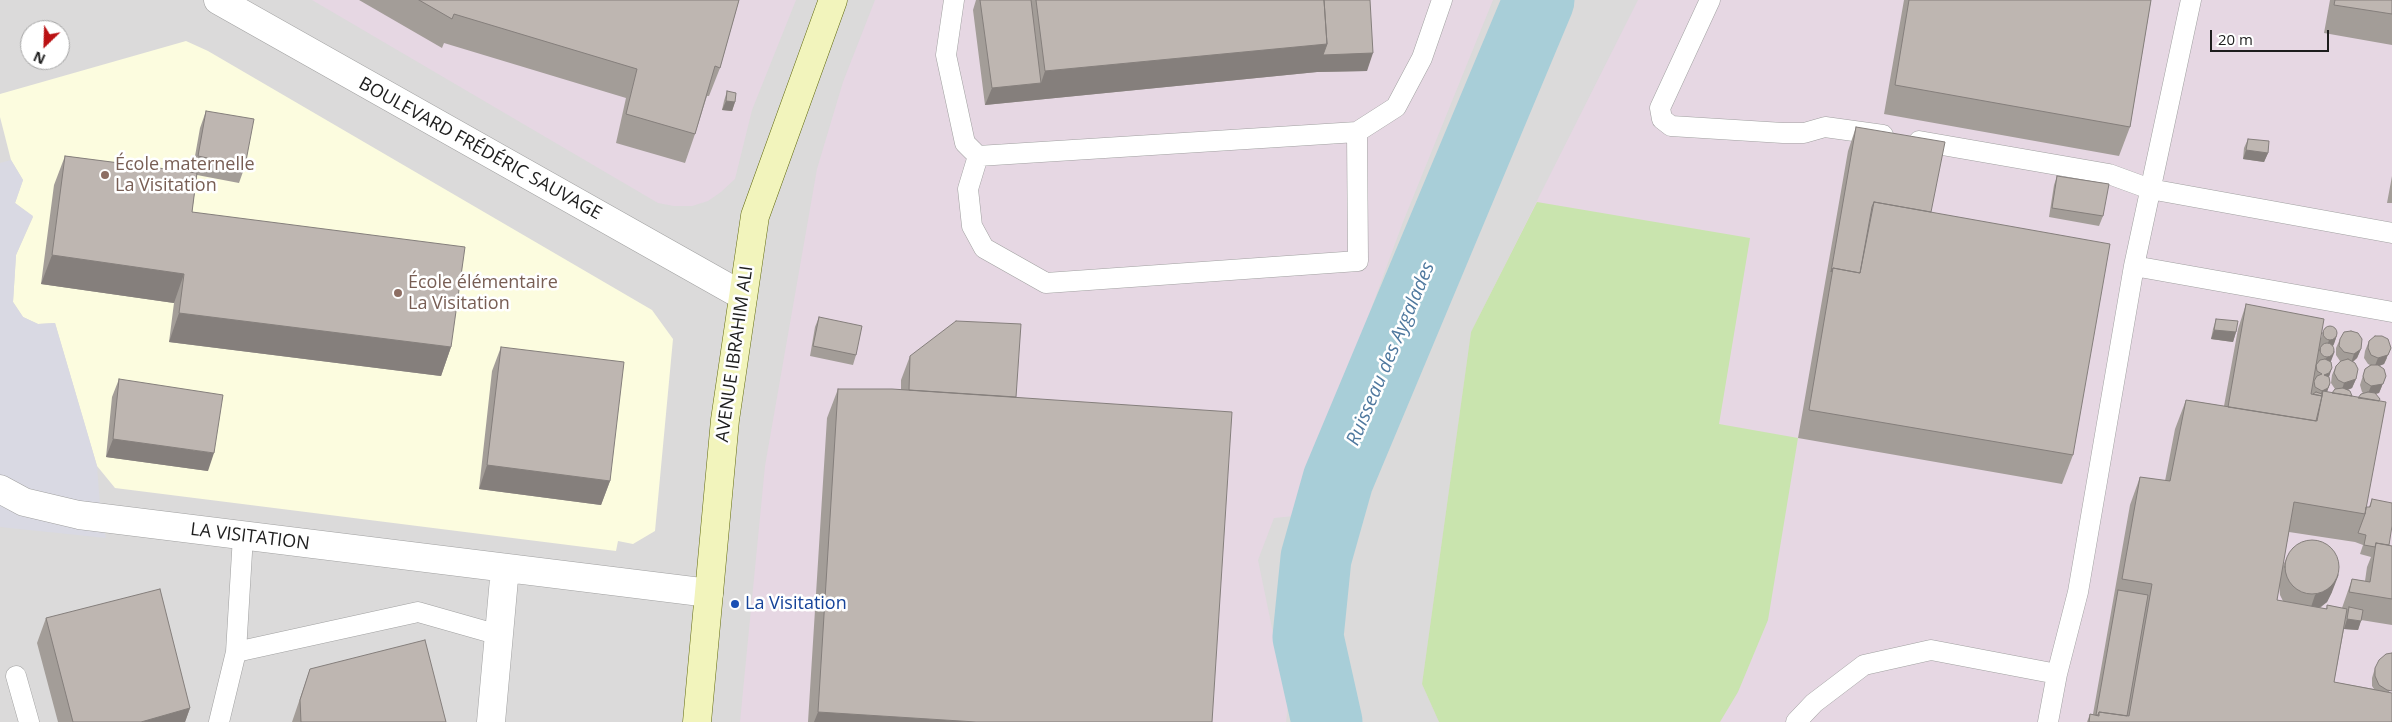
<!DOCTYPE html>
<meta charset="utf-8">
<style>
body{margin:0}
#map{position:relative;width:2392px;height:722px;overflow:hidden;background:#eeeae4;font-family:"Open Sans",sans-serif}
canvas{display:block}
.north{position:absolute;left:20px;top:20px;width:50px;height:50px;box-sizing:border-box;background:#fff;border:1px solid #a5a5a5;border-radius:50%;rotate:204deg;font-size:14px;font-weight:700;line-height:20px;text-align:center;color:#1d1d1d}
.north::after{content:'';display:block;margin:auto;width:18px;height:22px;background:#ba1113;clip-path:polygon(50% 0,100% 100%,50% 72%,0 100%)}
.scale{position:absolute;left:2210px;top:30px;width:119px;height:22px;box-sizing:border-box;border:2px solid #1d1d1d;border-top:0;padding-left:6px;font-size:15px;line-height:18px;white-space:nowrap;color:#1d1d1d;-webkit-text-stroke:4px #fff;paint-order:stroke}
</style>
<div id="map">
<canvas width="2392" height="722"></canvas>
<div class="north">N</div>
<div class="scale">20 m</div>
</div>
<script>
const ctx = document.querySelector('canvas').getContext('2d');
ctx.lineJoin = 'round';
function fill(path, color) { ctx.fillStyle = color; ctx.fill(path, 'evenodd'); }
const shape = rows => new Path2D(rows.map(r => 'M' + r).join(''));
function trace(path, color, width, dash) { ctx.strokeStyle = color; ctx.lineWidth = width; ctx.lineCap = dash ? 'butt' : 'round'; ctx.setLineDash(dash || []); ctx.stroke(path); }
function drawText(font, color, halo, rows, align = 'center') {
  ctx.font = font + ' "Open Sans",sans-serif'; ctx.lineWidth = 5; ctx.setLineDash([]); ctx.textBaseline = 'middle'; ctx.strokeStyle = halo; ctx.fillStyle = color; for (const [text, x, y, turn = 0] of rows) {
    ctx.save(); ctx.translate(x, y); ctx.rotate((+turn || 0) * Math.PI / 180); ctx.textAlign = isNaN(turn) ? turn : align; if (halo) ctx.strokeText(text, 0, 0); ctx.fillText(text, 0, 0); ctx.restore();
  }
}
fill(shape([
 [0,0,2392,0,2392,722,0,722],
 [30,30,60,30,60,60,30,60]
]), '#dbdada');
fill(shape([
 [312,0,796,0,752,110,735,179,721,192,708,201,692,206,674,206,658,203],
 [875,0,1493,0,1403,222,1349,369,1304,515,1274,518,1258,560,1288,706,1286,722,740,722,765,466,817,169,843,82],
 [1638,0,2392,0,2392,722,1439,722,1422,684,1471,332]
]), '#e6d7e3');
fill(shape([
 [186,41,208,51,652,310,673,339,655,531,633,544,618,541,616,551,115,488,97,466,55,323,38,324,23,317,13,302,16,255,33,217,15,203,23,180,11,160,0,117,0,94]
]), '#fcfcdf');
fill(shape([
 [1537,202,1750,238,1719,424,1798,438,1768,620,1738,692,1720,722,1439,722,1422,684,1471,332]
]), '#c9e4ae');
fill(shape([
 [11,160,23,180,15,203,33,216,16,255,13,302,23,317,38,324,55,323,97,466,101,518,106,538,0,527,0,163]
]), '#d9d9e3');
trace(shape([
 [1327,722,1308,637,1316,558,1338,480,1539,0]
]), '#a8ced8', 71);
const lane = shape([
 [954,0,946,55,965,143,978,156,1357,132,1358,261,1046,283,984,248,972,226,968,189,978,156],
 [1710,0,1660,108,1662,119,1671,126,1783,133,1804,133,1825,127,1883,135],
 [1357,132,1396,107,1422,58,1442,0],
 [1919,141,2109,174,2150,189,2392,233],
 [2134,266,2392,312],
 [236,652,243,536],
 [16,676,29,722],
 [219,722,236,652,418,612,499,635],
 [1796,722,1814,703,1864,665,1931,650,2057,674],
 [2048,722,2057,674,2078,592,2134,266,2191,0]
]);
const street = shape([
 [218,0,743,296],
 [0,489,24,502,79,515,709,593],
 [491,722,505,568]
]);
const secondary = shape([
 [697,722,725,420,755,216,833,0]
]);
trace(lane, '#a1a1a1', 21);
trace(street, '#a1a1a1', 29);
trace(secondary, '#626b0e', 29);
trace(lane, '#fff', 20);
trace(street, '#fff', 28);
trace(secondary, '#f2f4bc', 28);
fill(shape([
 [359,0,739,0,720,68,709,96,707,96,695,134,685,163,616,143,626,98,444,43,442,48],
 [976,0,1370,0,1367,71,1317,72,985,105,973,10],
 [1904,0,2151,0,2130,127,2119,156,1884,114],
 [2330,0,2392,0,2392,45,2324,33],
 [727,91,735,102,732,111,722,110,724,101],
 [206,111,245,166,239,183,197,175,192,212,451,347,441,376,169,342,174,303,41,284,54,185,65,156,192,173,200,128],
 [1856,127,1931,212,2073,455,2062,484,1798,438,1848,151],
 [2248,139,2268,153,2264,162,2243,159,2244,148],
 [2057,176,2103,216,2099,226,2049,217,2054,185],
 [2392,176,2392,203,2387,203],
 [2246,304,2321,338,2323,332,2337,335,2333,346,2329,377,2330,383,2327,392,2332,393,2335,389,2331,383,2332,375,2336,366,2340,361,2336,355,2336,348,2340,339,2361,349,2357,358,2353,362,2356,379,2352,388,2347,390,2352,396,2358,398,2363,393,2362,392,2360,385,2365,369,2370,365,2368,364,2364,358,2365,351,2369,341,2387,358,2384,364,2379,366,2382,386,2379,393,2375,394,2366,507,2369,507,2372,499,2389,545,2392,546,2392,625,2361,620,2358,630,2344,629,2334,682,2374,689,2372,686,2372,678,2375,668,2386,654,2392,722,2087,722,2090,714,2093,714,2130,505,2140,477,2165,481,2175,429,2186,400,2224,406,2238,329],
 [2289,532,2355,542,2363,545,2360,554,2371,557,2367,567,2365,581,2352,579,2342,608,2327,605,2326,609,2320,608,2327,602,2332,592,2286,559,2282,568],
 [2279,584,2280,595,2283,601,2277,600],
 [819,317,856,355,853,365,810,356,815,327],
 [2216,319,2236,332,2233,342,2211,339,2213,329],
 [501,347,610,481,601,505,479,489,492,371],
 [910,356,1016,397,1212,722,808,722,827,418,838,389,901,390,901,380],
 [119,379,208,471,106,457,112,397],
 [46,618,190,708,185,722,58,722,37,643],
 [310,669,446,722,292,722]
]), '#a39d98');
fill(shape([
 [1327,44,1373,53,1367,71,1317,72,985,105,992,88,1041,83,1045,71],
 [726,101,735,102,732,111,722,110],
 [2246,150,2268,153,2264,162,2243,159],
 [52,255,184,274,174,303,41,284],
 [179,313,451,347,441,376,169,342],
 [2214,330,2236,332,2233,342,2211,339],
 [2337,335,2334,344,2331,349,2326,350,2329,340],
 [2391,348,2384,364,2374,368,2378,358],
 [2361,349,2357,358,2351,363,2354,354],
 [2335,351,2329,366,2323,367,2326,358],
 [2332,368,2329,377,2324,375],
 [2386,376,2379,393,2367,396,2371,386],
 [2356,379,2352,388,2341,393,2344,383],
 [2330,383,2327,392,2320,399,2318,400,2322,391],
 [113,439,214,453,208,471,106,457],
 [487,465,610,481,601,505,479,489],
 [2339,574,2332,592,2327,602,2316,610,2309,613,2315,595],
 [2347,619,2361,621,2358,630,2344,629],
 [190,708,185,722,141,722],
 [818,712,976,722,814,722]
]), '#857f7c');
const building = shape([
 [419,0,739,0,720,68,715,66,695,134,626,114,637,69,454,14,452,19,419,0],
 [980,0,1031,0,1041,83,992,88,980,0],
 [1036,0,1324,0,1327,44,1045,71,1036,0],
 [1324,0,1370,0,1373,53,1323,55,1327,44,1324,0],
 [1909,0,2151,0,2130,127,1895,85,1909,0],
 [2335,0,2392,0,2392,14,2334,5,2335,0],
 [727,91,736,93,735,102,726,101,727,91],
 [206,111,254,119,245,166,198,156,206,111],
 [1856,127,1945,142,1931,212,1874,202,1872,207,1860,273,1833,268,1831,272,1856,127],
 [2248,139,2269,141,2268,153,2246,150,2248,139],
 [65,156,197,173,192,212,465,247,451,347,179,313,184,274,52,255,65,156],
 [2057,176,2109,184,2103,216,2052,208,2057,176],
 [1874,202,2110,244,2073,455,1809,410,1833,268,1860,273,1874,202],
 [2246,304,2324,319,2311,394,2322,396,2316,421,2228,407,2246,304],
 [819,317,862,326,856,355,813,346,819,317],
 [2216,319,2238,321,2236,332,2214,330,2216,319],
 [956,321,1021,324,1016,397,909,390,910,356,956,321],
 '2323 333a7 7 0 1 1 14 0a7 7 0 1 1-14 0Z',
 [2351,331,2358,333,2362,339,2361,349,2354,354,2344,352,2339,346,2340,339,2344,332,2351,331],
 [2375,336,2382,336,2388,339,2391,348,2388,355,2378,358,2371,355,2368,348,2369,341,2375,336],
 '2320 350a7 7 0 1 1 14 0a7 7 0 1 1-14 0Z',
 [501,347,624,362,610,481,487,465,501,347],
 [2325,359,2331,362,2332,368,2329,373,2324,375,2329,377,2330,383,2328,388,2322,391,2315,387,2314,381,2317,376,2322,374,2317,371,2316,365,2320,360,2325,359],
 [2348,359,2355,363,2358,369,2356,379,2344,383,2338,380,2334,373,2336,366,2341,361,2348,359],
 [2371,365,2378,365,2384,369,2386,376,2383,384,2371,386,2365,382,2363,376,2365,369,2371,365],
 [119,379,223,395,214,453,113,439,119,379],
 [2343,388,2350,391,2352,396,2332,393,2335,389,2343,388],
 [838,389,892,389,1232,412,1212,722,976,722,818,712,838,389],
 [2323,391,2386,402,2365,514,2294,502,2277,600,2327,609,2327,605,2347,609,2334,682,2392,693,2392,722,2089,722,2090,714,2099,716,2099,712,2129,716,2152,584,2122,579,2140,477,2170,481,2186,400,2317,421,2323,391],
 [2316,392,2322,394,2322,396,2313,394,2316,392],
 [2368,392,2375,393,2380,399,2379,401,2358,398,2361,394,2368,392],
 [2372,499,2392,503,2392,526,2389,545,2376,543,2375,547,2364,545,2366,535,2358,533,2365,514,2366,507,2370,507,2372,499],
 '2285 567a27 27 0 1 1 54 0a27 27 0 1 1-54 0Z',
 [2376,543,2392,546,2392,599,2349,592,2352,579,2370,582,2376,543],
 [160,589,190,708,141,722,73,722,46,618,160,589],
 [2118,590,2148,595,2127,716,2099,712,2098,715,2096,715,2118,590],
 [2349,607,2363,610,2361,621,2347,619,2349,607],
 [425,640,446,722,301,722,300,700,310,669,425,640],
 [2392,653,2392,691,2387,690,2379,685,2375,676,2375,668,2379,660,2386,654,2392,653]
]);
fill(building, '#beb6b1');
trace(building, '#857f7c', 1);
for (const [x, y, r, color] of [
 [105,175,5,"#8d6e63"],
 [398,293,5,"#8d6e63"],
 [735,604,5,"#1a4fb4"]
]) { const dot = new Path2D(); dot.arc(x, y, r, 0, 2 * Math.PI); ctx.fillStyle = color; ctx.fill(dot); trace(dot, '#fff', 2); }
drawText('18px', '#1d1d1d', '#fff', [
 ["BOULEVARD FRÉDÉRIC SAUVAGE",480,149,29],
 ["AVENUE IBRAHIM ALI",735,354,-82],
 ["LA VISITATION",250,537,7]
]);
drawText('18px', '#785e54', '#fff', [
 ["École maternelle",115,165],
 ["La Visitation",115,186],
 ["École élémentaire",408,283],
 ["La Visitation",408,304]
], 'left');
drawText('18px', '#164399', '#fff', [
 ["La Visitation",745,604]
], 'left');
drawText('italic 19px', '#4f789e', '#fff', [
 ["Ruisseau des Aygalades",1391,354,-67]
]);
</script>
